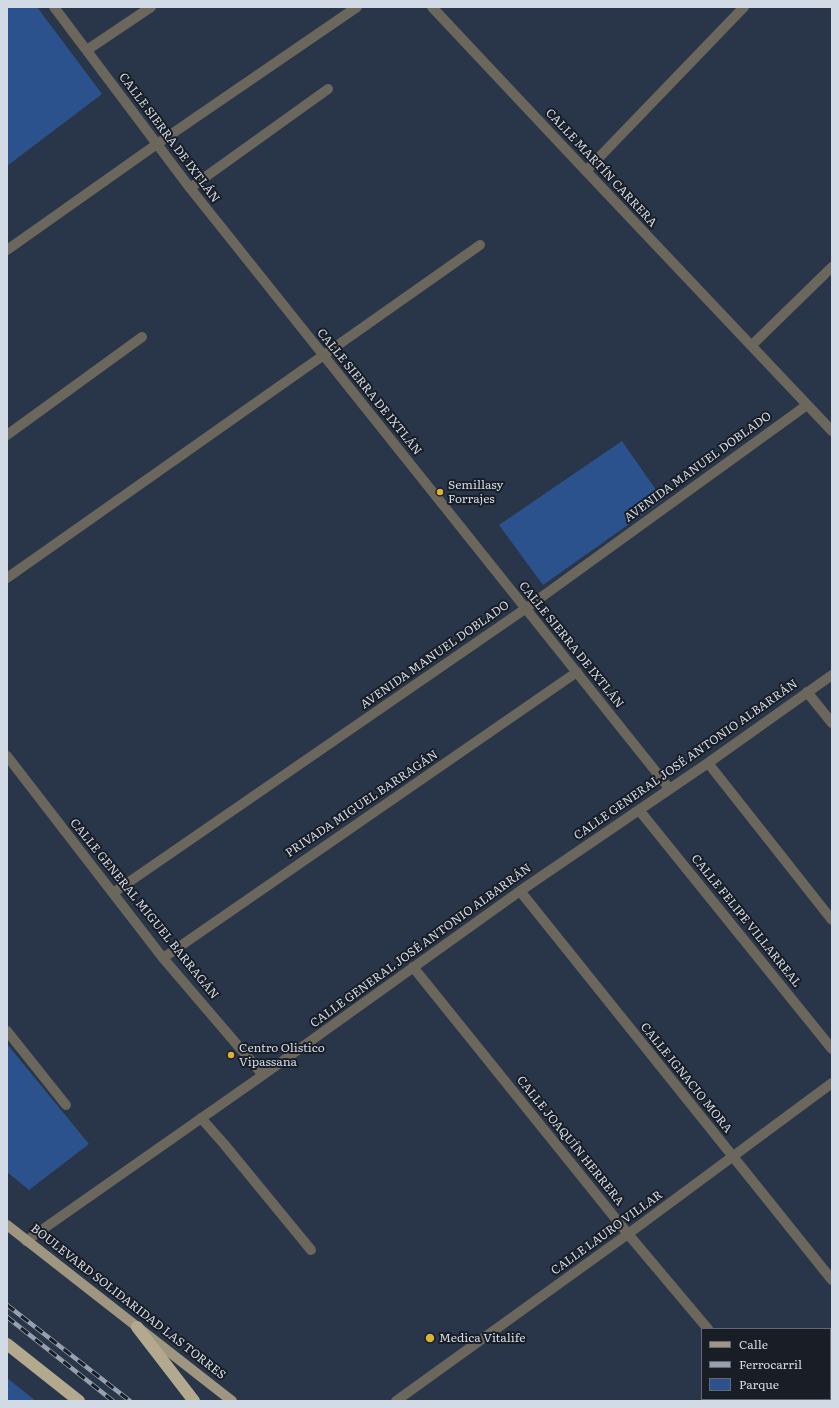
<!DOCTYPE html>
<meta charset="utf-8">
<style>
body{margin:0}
#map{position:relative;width:839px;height:1408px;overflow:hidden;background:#293649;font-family:Literata,serif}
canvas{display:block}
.frame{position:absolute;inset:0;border:8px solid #d2dae6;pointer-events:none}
.legend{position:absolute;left:701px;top:1328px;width:130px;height:72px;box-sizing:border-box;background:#181d26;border:1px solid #626973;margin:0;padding:5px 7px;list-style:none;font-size:12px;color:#d2dae6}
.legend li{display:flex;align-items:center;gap:8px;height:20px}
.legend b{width:20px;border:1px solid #626973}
</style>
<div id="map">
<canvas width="839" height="1408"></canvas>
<div class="frame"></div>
<ul class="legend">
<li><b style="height:5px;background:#9f9681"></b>Calle</li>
<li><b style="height:5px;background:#96a0af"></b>Ferrocarril</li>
<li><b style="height:11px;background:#2b528c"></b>Parque</li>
</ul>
</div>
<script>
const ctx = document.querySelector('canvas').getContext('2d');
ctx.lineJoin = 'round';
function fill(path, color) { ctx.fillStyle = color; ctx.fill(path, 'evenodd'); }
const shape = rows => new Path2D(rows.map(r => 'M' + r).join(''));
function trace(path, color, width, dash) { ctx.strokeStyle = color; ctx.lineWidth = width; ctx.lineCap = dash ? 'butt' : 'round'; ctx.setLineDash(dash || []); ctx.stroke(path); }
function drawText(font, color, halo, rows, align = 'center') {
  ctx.font = font + ' Literata,serif'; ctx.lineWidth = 4; ctx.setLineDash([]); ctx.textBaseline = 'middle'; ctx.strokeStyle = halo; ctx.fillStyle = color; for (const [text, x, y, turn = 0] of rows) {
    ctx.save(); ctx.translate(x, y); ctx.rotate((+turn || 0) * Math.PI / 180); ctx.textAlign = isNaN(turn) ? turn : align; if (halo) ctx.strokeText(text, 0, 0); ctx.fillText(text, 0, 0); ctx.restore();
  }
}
fill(shape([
 [7,7,37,7,102,94,7,166],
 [622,441,663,500,543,585,499,525],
 [7,1044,89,1144,29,1190,7,1172],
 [7,1378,36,1401,7,1401]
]), '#2b528c');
trace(shape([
 [54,7,190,188,669,788],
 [432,7,586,171,832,431],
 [87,50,151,7],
 [586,171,744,7],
 [190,188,328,89],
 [7,250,157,144,357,7],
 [752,345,832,267],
 [7,435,142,337],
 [7,578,480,245],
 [807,692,832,723],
 [7,756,163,958,263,1075],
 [708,763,832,920],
 [639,810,832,1049],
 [520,891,832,1280],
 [113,893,525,609,807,405],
 [163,958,577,672],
 [413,967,628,1234,708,1329],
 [7,1031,66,1105],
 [201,1118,224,1144,311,1250],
 [26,1241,263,1075,520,891,708,763,832,675],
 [766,1399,768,1401],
 [396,1401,628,1234,832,1083],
 [828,1401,832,1398]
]), '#6b675c', 10);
trace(shape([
 [7,1225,232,1401]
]), '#9f9681', 10);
trace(shape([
 [137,1327,194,1401],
 [7,1344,79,1401]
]), '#b3a98f', 12);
const rail = shape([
 [7,1305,130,1401],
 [7,1317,113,1401]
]);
trace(rail, '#96a0af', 4.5);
trace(rail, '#181d26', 3, [9]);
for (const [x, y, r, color] of [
 [440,492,4,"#dcb233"],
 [231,1055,4,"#dcb233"],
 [430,1338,5,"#dcb233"]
]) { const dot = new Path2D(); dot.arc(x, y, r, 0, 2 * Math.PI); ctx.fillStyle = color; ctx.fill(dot); trace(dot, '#181d26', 1.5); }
drawText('12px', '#d2dae6', '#181d26', [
 ["CALLE SIERRA DE IXTLÁN",169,138,53],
 ["CALLE MARTÍN CARRERA",601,168,47],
 ["CALLE SIERRA DE IXTLÁN",369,392,51],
 ["AVENIDA MANUEL DOBLADO",698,467,-36],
 ["CALLE SIERRA DE IXTLÁN",571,645,51],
 ["AVENIDA MANUEL DOBLADO",435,655,-35],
 ["CALLE GENERAL JOSÉ ANTONIO ALBARRÁN",686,760,-35],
 ["PRIVADA MIGUEL BARRAGÁN",362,804,-34],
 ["CALLE GENERAL MIGUEL BARRAGÁN",144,909,51],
 ["CALLE FELIPE VILLARREAL",746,921,51],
 ["CALLE GENERAL JOSÉ ANTONIO ALBARRÁN",421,946,-36],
 ["CALLE IGNACIO MORA",686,1078,51],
 ["CALLE JOAQUÍN HERRERA",570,1141,51],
 ["CALLE LAURO VILLAR",607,1233,-36],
 ["BOULEVARD SOLIDARIDAD LAS TORRES",128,1302,38]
]);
drawText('12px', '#d2dae6', '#181d26', [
 ["Semillasy",448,485],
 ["Forrajes",448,499],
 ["Centro Olistico",239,1048],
 ["Vipassana",239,1062],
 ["Medica Vitalife",439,1338]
], 'left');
</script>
